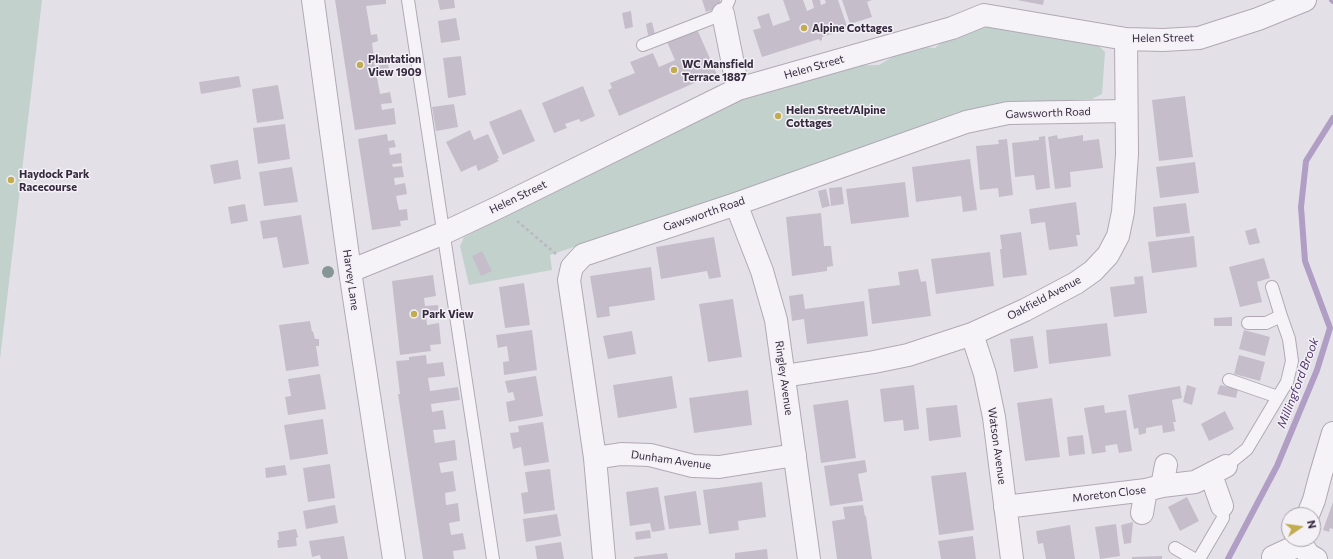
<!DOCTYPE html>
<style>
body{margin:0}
#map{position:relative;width:1333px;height:559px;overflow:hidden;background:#e4e0e8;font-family:Commissioner,sans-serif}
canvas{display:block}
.north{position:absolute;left:1281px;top:507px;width:40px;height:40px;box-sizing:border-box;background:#f3f0f6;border:1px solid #a7a1ac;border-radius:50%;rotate:77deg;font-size:11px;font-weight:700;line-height:16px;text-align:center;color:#362a3e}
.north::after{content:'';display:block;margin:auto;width:14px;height:18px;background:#c3ac4f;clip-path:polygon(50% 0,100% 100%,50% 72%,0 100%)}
</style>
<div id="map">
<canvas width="1333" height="559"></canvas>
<div class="north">N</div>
</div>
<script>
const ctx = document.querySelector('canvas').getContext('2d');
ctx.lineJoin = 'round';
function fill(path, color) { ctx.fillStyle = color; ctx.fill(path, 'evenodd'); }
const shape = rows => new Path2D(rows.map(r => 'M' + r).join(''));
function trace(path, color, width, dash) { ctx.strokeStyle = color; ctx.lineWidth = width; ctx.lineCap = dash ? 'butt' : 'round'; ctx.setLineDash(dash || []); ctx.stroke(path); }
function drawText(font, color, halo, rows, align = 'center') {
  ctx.font = font + ' Commissioner,sans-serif'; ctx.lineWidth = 3; ctx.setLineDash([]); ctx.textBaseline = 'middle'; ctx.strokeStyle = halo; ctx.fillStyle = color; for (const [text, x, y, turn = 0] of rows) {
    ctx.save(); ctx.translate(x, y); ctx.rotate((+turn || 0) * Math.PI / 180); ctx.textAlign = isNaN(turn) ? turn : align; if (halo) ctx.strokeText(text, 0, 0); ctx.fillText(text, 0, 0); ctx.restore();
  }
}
fill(shape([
 [0,0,42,0,0,359],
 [987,22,1016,26,1099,46,1105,52,1102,94,1092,99,997,104,958,112,766,183,550,255,552,270,469,285,460,246,464,237,742,93,838,66,879,65,912,46,935,48,953,33]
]), '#c2d1cc');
trace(shape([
 [1332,0,1333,1],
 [1228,559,1277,466,1317,370,1330,328,1305,261,1301,207,1306,161,1333,118]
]), '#b09ec5', 6);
fill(shape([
 [335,0,386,0,386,4,366,6,371,35,377,34,378,41,372,43,375,66,388,64,389,70,376,72,380,94,390,92,392,103,381,104,382,110,394,108,396,124,355,130],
 [438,0,454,0,455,8,440,10],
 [702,0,720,0,722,7,706,12],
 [783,0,803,0,807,11,814,8,812,0,820,0,821,5,826,3,825,0,838,0,848,29,822,37,822,40,820,41,819,39,762,57,753,30,761,28,757,17,769,13,773,26,790,20],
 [842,0,872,0,867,2,872,17,850,24],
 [1017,0,1044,0,1043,5],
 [631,11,633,27,625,29,622,13],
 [456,18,460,40,441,43,438,21],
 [652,22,655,34,648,35,646,24],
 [697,29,718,77,709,80,708,77,619,116,608,90,612,88,610,83,635,73,630,62,653,53,659,67,675,60,667,42],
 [461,56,466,95,448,98,443,58],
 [239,76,241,87,201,94,199,82],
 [278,85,284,119,257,123,252,89],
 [583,86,595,116,581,122,579,119,565,124,567,128,554,133,542,103],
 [1185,96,1193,157,1159,161,1152,100],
 [454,104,458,127,436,131,432,107],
 [521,109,535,141,503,155,489,122],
 [285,124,290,159,258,164,253,128],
 [470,130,474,140,488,134,499,158,497,159,499,161,478,171,476,165,461,172,446,142],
 [387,134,388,141,394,140,396,147,389,148,390,155,401,153,402,163,392,164,393,167,402,166,404,177,394,178,395,185,405,183,407,194,396,196,399,210,407,209,408,220,400,221,401,226,372,230,358,139],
 [1057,135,1058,139,1083,135,1083,141,1099,139,1103,168,1070,172,1071,187,1055,189,1048,137],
 [1045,136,1050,188,1036,190,1034,175,1015,177,1012,143,1039,140,1039,137],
 [1007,139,1013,195,999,197,998,188,980,190,976,146,999,144,998,140],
 [970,159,977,210,963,212,961,196,916,202,912,167],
 [238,160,241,179,214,184,210,165],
 [1195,162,1199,193,1160,198,1156,167],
 [292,167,298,202,264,206,259,172],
 [905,182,909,217,851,224,846,189],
 [842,187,844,204,831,206,829,188],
 [826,189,830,206,822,208,818,191],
 [1076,202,1080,235,1076,235,1078,246,1049,250,1045,222,1031,224,1029,209],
 [1186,203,1190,233,1156,237,1153,207],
 [245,204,248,221,231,224,228,207],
 [821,213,824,246,831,246,833,266,827,267,827,271,792,276,786,217],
 [301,215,309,264,283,268,277,237,263,239,260,221],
 [1256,228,1260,243,1249,245,1245,231],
 [1021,232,1027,275,1003,278,1000,249,1002,249,1000,235],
 [1194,236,1197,267,1152,273,1148,242],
 [714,237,721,277,709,279,707,271,661,279,656,247],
 [482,251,492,271,481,276,472,256],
 [990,252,994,286,936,294,931,259],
 [1264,258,1270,278,1257,282,1262,302,1240,307,1229,267],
 [651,267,655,300,609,307,610,316,597,318,590,276],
 [918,269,921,282,926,281,931,316,872,324,868,289,900,285,898,272],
 [433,275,436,296,424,298,425,306,438,305,439,314,426,315,427,325,439,323,441,344,430,345,431,351,400,355,392,281],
 [1143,276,1147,313,1114,317,1110,287,1135,284,1134,277],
 [524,283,530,325,505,328,499,287],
 [803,294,805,309,864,301,868,336,807,344,804,319,792,321,789,296],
 [733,299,742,357,708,362,699,304],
 [1232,317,1232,326,1214,326,1214,318],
 [310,321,312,332,313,331,315,339,319,339,319,346,316,346,319,366,286,371,279,325],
 [1107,323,1111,356,1049,364,1046,330],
 [532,330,537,370,504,375,503,362,509,361,507,346,498,348,496,335],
 [1244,330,1270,337,1265,356,1239,349],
 [632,331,636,354,608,359,603,336],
 [1033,336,1038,368,1014,372,1010,339],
 [426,355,427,364,443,362,445,376,428,378,430,391,458,387,460,400,431,404,432,412,443,410,446,429,433,430,435,443,455,440,457,460,439,463,441,473,453,471,456,491,445,493,446,505,458,503,460,521,449,523,451,535,463,533,466,549,453,551,454,559,423,559,398,394,400,394,396,361,409,360,409,357],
 [1239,355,1265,362,1260,381,1234,374],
 [320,374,326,409,288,415,285,397,291,396,288,379],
 [536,376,543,416,509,422,506,402,515,400,513,392,508,393,505,381],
 [672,376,677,408,618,418,613,385],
 [914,385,919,429,904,431,903,420,884,422,880,389],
 [1187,385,1196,388,1192,405,1183,402],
 [1220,385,1238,389,1236,398,1217,394],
 [1180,386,1182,398,1172,400,1176,422,1173,422,1175,431,1163,433,1162,425,1146,428,1146,433,1139,435,1138,428,1134,429,1128,395],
 [748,390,752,425,694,433,689,398],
 [1052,398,1060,457,1025,461,1017,403],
 [848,400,856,458,821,463,813,405],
 [957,405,961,437,929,441,926,408],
 [1104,405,1105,413,1126,410,1132,451,1119,453,1117,444,1105,446,1106,452,1092,454,1084,408],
 [1225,411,1234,429,1209,441,1201,424],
 [323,419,328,454,290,460,284,425],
 [543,422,549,462,524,466,521,447,513,449,510,433,519,432,518,426],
 [1083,435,1085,454,1069,456,1067,437],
 [865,460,867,472,858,474,863,501,830,506,824,466],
 [330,464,335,498,308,502,303,468],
 [285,465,287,475,266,478,265,468],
 [550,469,555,510,524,514,521,493,528,492,525,472],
 [966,472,974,530,939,535,931,476],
 [762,482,766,517,738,521,739,530,709,534,703,490],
 [658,487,665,530,652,532,650,523,630,526,626,492],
 [696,491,701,525,669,529,664,496],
 [1187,497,1199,521,1180,531,1168,507],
 [1333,502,1333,529,1330,528,1329,532,1323,530],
 [335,505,338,523,306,529,303,511],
 [863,505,865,516,866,516,872,559,837,559,832,521,845,519,843,507],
 [557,514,561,536,526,542,523,519],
 [1133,522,1131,543,1124,544,1121,525],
 [1116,524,1120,556,1100,559,1095,527],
 [1070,525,1075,559,1046,559,1043,543,1038,544,1036,531],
 [296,529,298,537,296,538,297,546,278,548,277,540,279,540,278,532],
 [650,530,651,538,636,540,635,532],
 [344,536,348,559,321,559,320,555,312,557,309,541],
 [973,536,976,559,941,559,938,541],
 [561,542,564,559,537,559,535,546],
 [767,549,768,559,735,559,735,553],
 [667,553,668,559,634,559,634,557],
 [1162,556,1162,559,1132,559,1132,557]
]), '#c5beca');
const service = shape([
 [408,0,493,559],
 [643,45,723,14,729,0],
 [1272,287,1281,316],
 [1229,380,1278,397],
 [1226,466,1247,449,1287,382,1292,361,1289,339,1281,316,1266,323,1248,323],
 [1175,548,1194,559],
 [1199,559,1223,518,1222,506]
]);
const minor = shape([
 [313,0,350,271,394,559],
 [723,14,738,89],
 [736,204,762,271,776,320,809,559],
 [350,271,444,233,499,207,738,89,952,28,984,15,1126,39,1163,40,1199,38,1258,19,1305,0],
 [972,334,985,374,994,417,1012,559],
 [784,376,874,362,908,355,972,334,1025,310,1076,283,1093,271,1108,255,1118,236,1123,212,1127,154,1126,39],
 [595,458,621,454,650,455,693,466,719,467,795,455],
 [1211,475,1222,506],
 [1162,486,1166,465],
 [1005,507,1146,490,1162,486,1195,482,1226,466],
 [1142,513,1146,490],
 [1308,515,1314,500,1320,477,1333,433],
 [1301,544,1309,555,1316,559],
 [1273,557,1301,544,1300,539],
 [604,559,595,458,569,280,572,267,583,255,736,204,966,122,1008,113,1126,111]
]);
trace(service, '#b0a9b5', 14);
trace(minor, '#b0a9b5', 24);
trace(shape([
 [517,221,556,254]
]), '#bcb7c0', 2.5, [3, 3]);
trace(service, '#f5f3f7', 12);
trace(minor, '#f5f3f7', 22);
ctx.fillStyle = '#869595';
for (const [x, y] of [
 [328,272]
]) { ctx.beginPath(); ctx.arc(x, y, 6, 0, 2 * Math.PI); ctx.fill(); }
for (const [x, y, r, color] of [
 [804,28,4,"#c3ac4f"],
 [360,65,4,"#c3ac4f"],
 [674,70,4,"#c3ac4f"],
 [778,116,4,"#c3ac4f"],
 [11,180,4,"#c3ac4f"],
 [414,314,4,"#c3ac4f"]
]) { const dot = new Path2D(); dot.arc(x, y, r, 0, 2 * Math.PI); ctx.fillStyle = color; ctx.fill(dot); trace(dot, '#f3f0f6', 1.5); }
drawText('bold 11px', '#362a3e', '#f3f0f6', [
 ["Alpine Cottages",812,28],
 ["Plantation",368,59],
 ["View 1909",368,72],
 ["WC Mansfield",682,64],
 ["Terrace 1887",682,77],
 ["Helen Street/Alpine",786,110],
 ["Cottages",786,123],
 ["Haydock Park",19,174],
 ["Racecourse",19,187],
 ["Park View",422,314]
], 'left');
drawText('11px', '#362a3e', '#f3f0f6', [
 ["Helen Street",1163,38,-1],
 ["Helen Street",814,67,-16],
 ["Gawsworth Road",1048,113,-2],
 ["Helen Street",518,197,-26],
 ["Gawsworth Road",704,214,-19],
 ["Harvey Lane",351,280,82],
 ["Oakfield Avenue",1044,298,-28],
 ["Ringley Avenue",784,378,82],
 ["Watson Avenue",997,446,82],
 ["Dunham Avenue",671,460,8],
 ["Moreton Close",1109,494,-7]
]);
drawText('italic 12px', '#53386e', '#f3f0f6', [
 ["Millingford Brook",1298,383,-69]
]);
</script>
